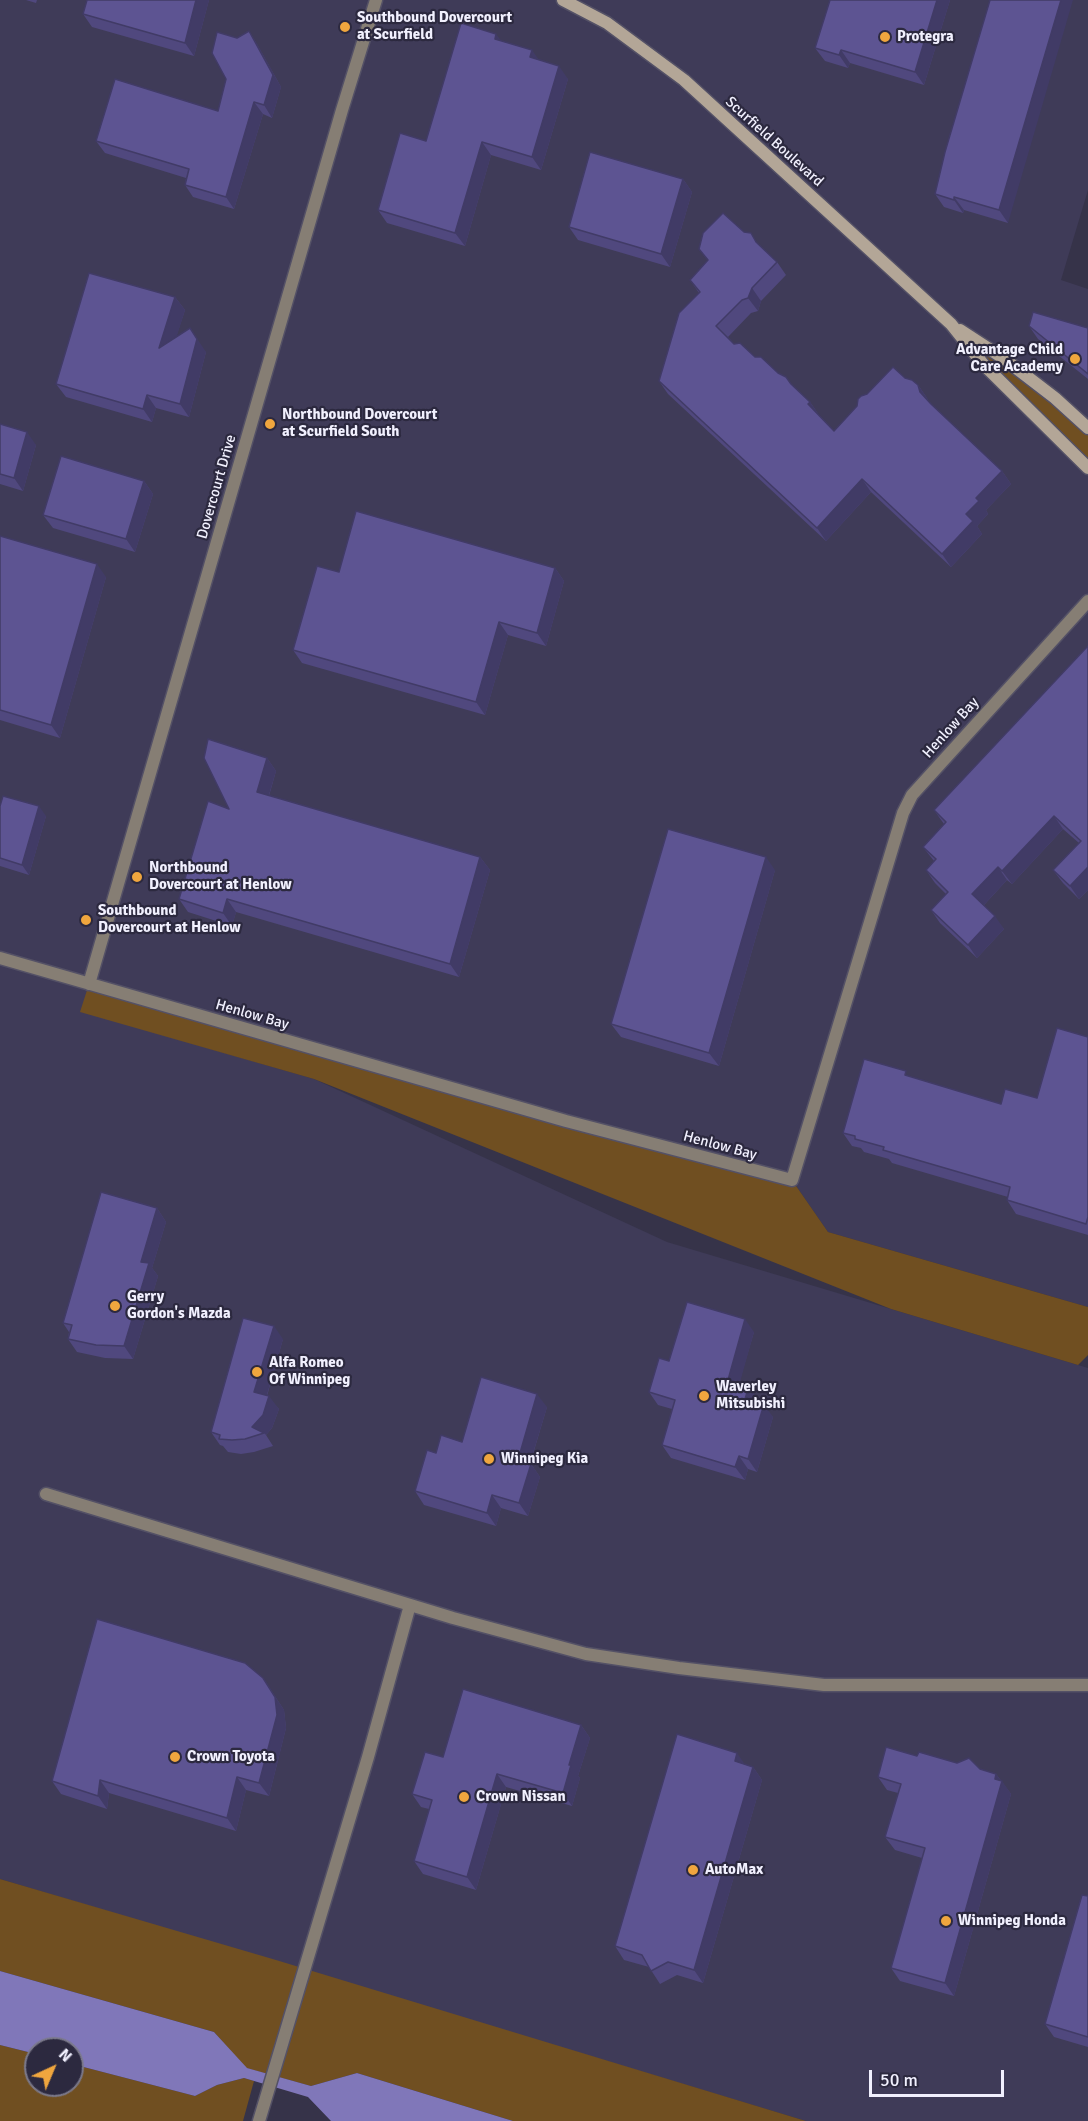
<!DOCTYPE html>
<style>
body{margin:0}
#map{position:relative;width:1088px;height:2121px;overflow:hidden;background:#363349;font-family:Signika,sans-serif}
canvas{display:block}
.north{position:absolute;left:24px;top:2037px;width:60px;height:60px;box-sizing:border-box;background:#2c293f;border:2px solid #7b798b;border-radius:50%;rotate:44deg;font-size:16px;font-weight:700;line-height:24px;text-align:center;color:#f1f0fe}
.north::after{content:'';display:block;margin:auto;width:21px;height:27px;background:#f0a63e;clip-path:polygon(50% 0,100% 100%,50% 72%,0 100%)}
.scale{position:absolute;left:869px;top:2070px;width:135px;height:27px;box-sizing:border-box;border:3px solid #f1f0fe;border-top:0;padding-left:8px;font-size:18px;line-height:21px;white-space:nowrap;color:#f1f0fe;-webkit-text-stroke:4px #2c293f;paint-order:stroke}
</style>
<div id="map">
<canvas width="1088" height="2121"></canvas>
<div class="north">N</div>
<div class="scale">50 m</div>
</div>
<script>
const ctx = document.querySelector('canvas').getContext('2d');
ctx.lineJoin = 'round';
function fill(path, color) { ctx.fillStyle = color; ctx.fill(path, 'evenodd'); }
const shape = rows => new Path2D(rows.map(r => 'M' + r).join(''));
function trace(path, color, width, dash) { ctx.strokeStyle = color; ctx.lineWidth = width; ctx.lineCap = dash ? 'butt' : 'round'; ctx.setLineDash(dash || []); ctx.stroke(path); }
function drawText(font, color, halo, rows, align = 'center') {
  ctx.font = font + ' Signika,sans-serif'; ctx.lineWidth = 4.5; ctx.setLineDash([]); ctx.textBaseline = 'middle'; ctx.strokeStyle = halo; ctx.fillStyle = color; for (const [text, x, y, turn = 0] of rows) {
    ctx.save(); ctx.translate(x, y); ctx.rotate((+turn || 0) * Math.PI / 180); ctx.textAlign = isNaN(turn) ? turn : align; if (halo) ctx.strokeText(text, 0, 0); ctx.fillText(text, 0, 0); ctx.restore();
  }
}
fill(shape([
 [0,0,1088,0,1088,190,1061,280,1088,289,1088,1307,828,1232,792,1180,81,1011,314,1079,667,1242,1088,1368,1088,2121,806,2121,0,1879]
]), '#3f3b58');
fill(shape([
 [951,324,1088,428,1088,468],
 [89,984,792,1180,828,1232,1088,1307,1088,1355,1078,1365,891,1309,314,1079,80,1012],
 [0,1879,276,1960,806,2121,513,2121,357,2073,311,2086,246,2068,214,2032,0,1971],
 [0,2045,36,2054,36,2085,72,2085,72,2064,195,2096,217,2085,244,2078,254,2081,243,2121,0,2121]
]), '#704f21');
fill(shape([
 [0,1971,214,2032,247,2068,311,2086,357,2073,513,2121,331,2121,308,2097,244,2078,217,2085,195,2096,72,2064,72,2049,36,2049,36,2054,0,2045]
]), '#8077b9');
const street = shape([
 [0,958,566,1121,792,1180,903,813,912,795,1088,601],
 [89,984,342,110,376,0],
 [46,1494,453,1618,586,1654,679,1668,824,1685,1088,1685],
 [259,2121,368,1757,410,1605]
]);
const secondary = shape([
 [563,0,607,23,684,80,951,324,983,364,1088,468],
 [960,330,1003,358,1055,398,1088,428]
]);
trace(street, '#545166', 15);
trace(secondary, '#545166', 15);
trace(street, '#867e74', 12);
trace(secondary, '#b3a697', 12);
fill(shape([
 [26,0,37,0,36,3],
 [209,0,194,56,92,27,83,14],
 [830,0,950,0,924,85,850,63,848,68,825,61,815,48],
 [990,0,1008,223,964,210,963,213,944,207,935,194],
 [249,31,257,44,281,87,272,118,263,114,234,209,193,197,185,185,186,178,105,153,96,141,218,111,237,38],
 [501,41,538,59,568,79,541,170,491,155,465,246,387,223,378,210,426,141],
 [683,179,692,192,670,267,578,240,569,227],
 [760,246,777,262,786,275,761,301,758,311,751,313,728,337,734,344,755,357,792,385,810,402,819,415,834,431,905,378,918,385,927,398,928,401,1002,471,1011,484,986,510,988,514,977,526,982,534,951,567,871,492,826,541,668,394,659,381,699,293,690,280,708,261,699,249],
 [175,297,185,310,176,337,206,352,189,417,156,408,152,422,66,397,56,384],
 [1029,326,1088,328,1088,379,1038,339],
 [0,424,36,445,23,491,0,484],
 [144,481,153,494,135,552,53,528,43,515],
 [0,536,106,577,60,738,0,720],
 [555,568,564,581,546,646,508,635,485,715,302,663,293,650,339,572],
 [1088,646,1088,890,1079,899,1063,883,1053,870,1079,843,1063,829,1012,884,1007,880,984,905,1004,929,977,958,940,923,931,910,946,894,935,883,926,870,934,861,923,847,944,824,934,810],
 [267,758,276,771,269,796,480,857,490,870,459,977,236,912,232,926,188,912,179,899,229,809],
 [0,806,46,816,29,875,0,866],
 [775,870,719,1066,621,1037,611,1024],
 [1088,1037,1088,1235,1016,1214,1007,1200,1008,1197,892,1163,889,1159,864,1152,861,1148,852,1146,843,1133,910,1077,1001,1104,1037,1098],
 [157,1208,166,1222,152,1268,158,1276,133,1359,105,1358,77,1352,68,1339,69,1332,63,1323],
 [754,1332,739,1383,758,1399,757,1403,773,1417,757,1472,748,1469,745,1480,671,1458,662,1445,672,1409,658,1405,649,1392,669,1361],
 [283,1339,267,1396,279,1409,272,1428,266,1435,273,1446,254,1452,241,1454,228,1452,223,1446,220,1445,211,1432],
 [547,1407,530,1464,531,1464,540,1477,528,1516,501,1508,496,1526,424,1505,415,1491,462,1442],
 [263,1678,284,1710,286,1728,269,1796,246,1790,236,1831,109,1793,107,1809,61,1794,52,1781],
 [581,1725,590,1738,578,1776,580,1778,572,1806,506,1787,476,1890,423,1874,414,1861,429,1809,421,1807,412,1794,443,1757],
 [917,1756,980,1769,996,1774,1011,1794,954,1996,900,1981,891,1968,922,1858,895,1850,885,1837,898,1793,887,1790,878,1777],
 [745,1764,753,1767,762,1780,703,1983,677,1975,660,1984,649,1967,624,1960,615,1946],
 [1088,1896,1088,2047,1054,2037,1045,2024]
]), '#50487e');
fill(shape([
 [196,0,209,0,194,56,185,43],
 [937,0,950,0,924,85,915,72],
 [1061,0,1073,0,1008,223,999,210],
 [249,31,257,44,281,87,272,118,264,105],
 [496,34,506,47,495,39],
 [532,50,541,63,530,57],
 [841,50,850,63,848,68,839,55],
 [559,66,568,79,541,170,532,157],
 [254,102,263,114,234,209,226,197],
 [482,142,491,155,465,246,455,233],
 [683,179,692,192,670,267,661,254],
 [954,197,964,210,963,213,954,200],
 [752,288,761,301,758,311,748,298],
 [175,297,185,310,169,361,159,348],
 [190,328,206,352,189,417,180,404],
 [918,385,927,398,929,405,920,392],
 [147,395,156,408,152,422,143,409],
 [810,402,819,415,808,404],
 [27,432,36,445,23,491,14,478],
 [1002,471,1011,484,986,510,988,514,977,526,982,534,951,567,942,554,976,498],
 [862,479,871,492,826,541,817,528],
 [144,481,153,494,135,552,126,539],
 [97,564,106,577,60,738,51,725],
 [555,568,564,581,546,646,537,633],
 [499,622,508,635,485,715,476,702],
 [267,758,276,771,266,805,257,792],
 [39,806,46,816,29,875,22,865],
 [1054,816,1063,829,1012,884,1002,871],
 [480,857,490,870,459,977,450,964],
 [766,857,775,870,719,1066,709,1053],
 [998,867,1007,880,982,907,972,894],
 [1088,867,1088,890,1079,899,1070,886],
 [227,899,236,912,232,926,223,913],
 [995,916,1004,929,977,958,968,945],
 [157,1208,166,1222,152,1268,158,1276,133,1359,124,1346,141,1262],
 [745,1319,754,1332,737,1393,728,1380],
 [274,1326,283,1339,264,1405,254,1392],
 [749,1386,758,1399,754,1412,745,1399],
 [537,1394,547,1407,527,1473,518,1460],
 [269,1396,279,1409,272,1428,266,1435,264,1433,252,1427],
 [764,1404,773,1417,757,1472,748,1459],
 [739,1456,748,1469,745,1480,735,1467],
 [531,1464,540,1477,528,1516,519,1503],
 [492,1495,501,1508,496,1526,487,1513],
 [263,1678,284,1710,286,1728,269,1796,259,1783],
 [581,1725,590,1738,578,1776,580,1778,572,1806,563,1793,569,1765],
 [737,1753,746,1766,735,1761],
 [753,1767,762,1780,703,1983,694,1970],
 [497,1774,506,1787,476,1890,467,1877],
 [996,1774,1002,1782,1002,1781,1011,1794,954,1996,945,1983],
 [237,1777,246,1790,236,1831,227,1818],
 [100,1780,109,1793,107,1809,98,1796]
]), '#413b66');
const building = shape([
 [87,0,196,0,185,43,83,14,87,0],
 [830,0,937,0,915,72,841,50,839,55,815,48,830,0],
 [990,0,1061,0,999,210,954,197,954,200,935,194,945,152,990,0],
 [461,23,496,34,495,39,532,50,530,57,559,66,532,157,482,142,455,233,378,210,400,133,426,141,461,23],
 [249,31,273,75,264,105,254,102,226,197,185,185,189,169,96,141,115,79,218,111,226,79,212,53,217,32,237,38,249,31],
 [590,152,683,179,661,254,569,227,590,152],
 [723,213,744,232,751,233,756,242,777,262,752,288,748,298,742,300,716,326,734,344,740,343,755,357,761,357,778,373,786,377,791,384,810,402,808,404,834,431,857,406,858,399,861,396,867,394,893,367,905,378,912,380,918,385,920,392,931,404,1002,471,976,498,979,501,966,514,973,521,942,554,862,479,817,528,659,381,679,313,700,292,690,280,708,260,699,249,703,233,723,213],
 [89,273,175,297,159,348,190,328,197,339,180,404,147,395,143,409,56,384,89,273],
 [1033,312,1088,328,1088,374,1029,326,1033,312],
 [0,424,27,432,14,478,0,474,0,424],
 [61,456,144,481,126,539,43,515,61,456],
 [356,511,555,568,537,633,499,622,476,702,293,650,317,566,339,572,356,511],
 [0,536,97,564,51,725,0,710,0,536],
 [1088,646,1088,867,1070,886,1053,870,1081,841,1054,816,1002,871,998,867,972,894,995,916,968,945,931,910,948,892,926,870,936,859,923,847,946,822,934,810,1088,646],
 [208,739,267,758,257,792,480,857,450,964,227,899,223,913,179,899,208,801,229,809,204,758,208,739],
 [3,796,39,806,22,865,0,858,0,806,3,796],
 [668,829,766,857,709,1053,611,1024,668,829],
 [1057,1028,1088,1037,1088,1217,1086,1224,1007,1200,1010,1187,883,1150,884,1147,855,1139,855,1136,843,1133,864,1059,906,1071,905,1075,1001,1104,1005,1089,1037,1098,1057,1028],
 [101,1192,157,1208,141,1262,149,1263,124,1346,96,1345,68,1339,72,1325,63,1323,101,1192],
 [687,1302,745,1319,728,1380,749,1386,745,1399,764,1404,748,1459,739,1456,735,1467,662,1445,675,1400,649,1392,659,1358,669,1361,687,1302],
 [243,1318,274,1326,254,1392,269,1396,263,1415,252,1427,264,1433,245,1439,232,1440,219,1439,220,1435,211,1432,243,1318],
 [481,1377,537,1394,518,1460,531,1464,519,1503,492,1495,487,1513,415,1491,427,1450,436,1453,441,1435,462,1442,481,1377],
 [97,1619,245,1663,263,1678,275,1697,277,1715,259,1783,237,1777,227,1818,100,1780,98,1796,52,1781,97,1619],
 [463,1689,581,1725,569,1765,571,1765,563,1793,497,1774,467,1877,414,1861,432,1800,412,1794,425,1752,443,1757,463,1689],
 [677,1734,737,1753,735,1761,753,1767,694,1970,668,1962,651,1971,642,1955,615,1946,677,1734],
 [886,1747,917,1756,919,1752,957,1763,969,1758,980,1769,996,1774,995,1779,1002,1781,945,1983,891,1968,925,1848,885,1837,901,1784,878,1777,886,1747],
 [1082,1895,1088,1896,1088,2037,1045,2024,1082,1895]
]);
fill(building, '#5d5492');
trace(building, '#413b66', 1.5);
for (const [x, y, r, color] of [
 [345,27,6,"#f0a63e"],
 [885,37,6,"#f0a63e"],
 [1075,359,6,"#f0a63e"],
 [270,424,6,"#f0a63e"],
 [137,877,6,"#f0a63e"],
 [86,920,6,"#f0a63e"],
 [115,1306,6,"#f0a63e"],
 [257,1372,6,"#f0a63e"],
 [704,1396,6,"#f0a63e"],
 [489,1459,6,"#f0a63e"],
 [175,1757,6,"#f0a63e"],
 [464,1797,6,"#f0a63e"],
 [693,1870,6,"#f0a63e"],
 [946,1921,6,"#f0a63e"]
]) { const dot = new Path2D(); dot.arc(x, y, r, 0, 2 * Math.PI); ctx.fillStyle = color; ctx.fill(dot); trace(dot, '#2c293f', 2); }
drawText('bold 15px', '#f1f0fe', '#2c293f', [
 ["Southbound Dovercourt",357,18],
 ["at Scurfield",357,35],
 ["Protegra",897,37],
 ["Advantage Child",1063,350,"right"],
 ["Care Academy",1063,367,"right"],
 ["Northbound Dovercourt",282,415],
 ["at Scurfield South",282,432],
 ["Northbound",149,868],
 ["Dovercourt at Henlow",149,885],
 ["Southbound",98,911],
 ["Dovercourt at Henlow",98,928],
 ["Gerry",127,1297],
 ["Gordon's Mazda",127,1314],
 ["Alfa Romeo",269,1363],
 ["Of Winnipeg",269,1380],
 ["Waverley",716,1387],
 ["Mitsubishi",716,1404],
 ["Winnipeg Kia",501,1459],
 ["Crown Toyota",187,1757],
 ["Crown Nissan",476,1797],
 ["AutoMax",705,1870],
 ["Winnipeg Honda",958,1921]
], 'left');
drawText('15px', '#f1f0fe', '#2c293f', [
 ["Scurfield Boulevard",774,142,42],
 ["Dovercourt Drive",217,487,-74],
 ["Henlow Bay",951,728,-48],
 ["Henlow Bay",252,1015,16],
 ["Henlow Bay",720,1146,15]
]);
</script>
